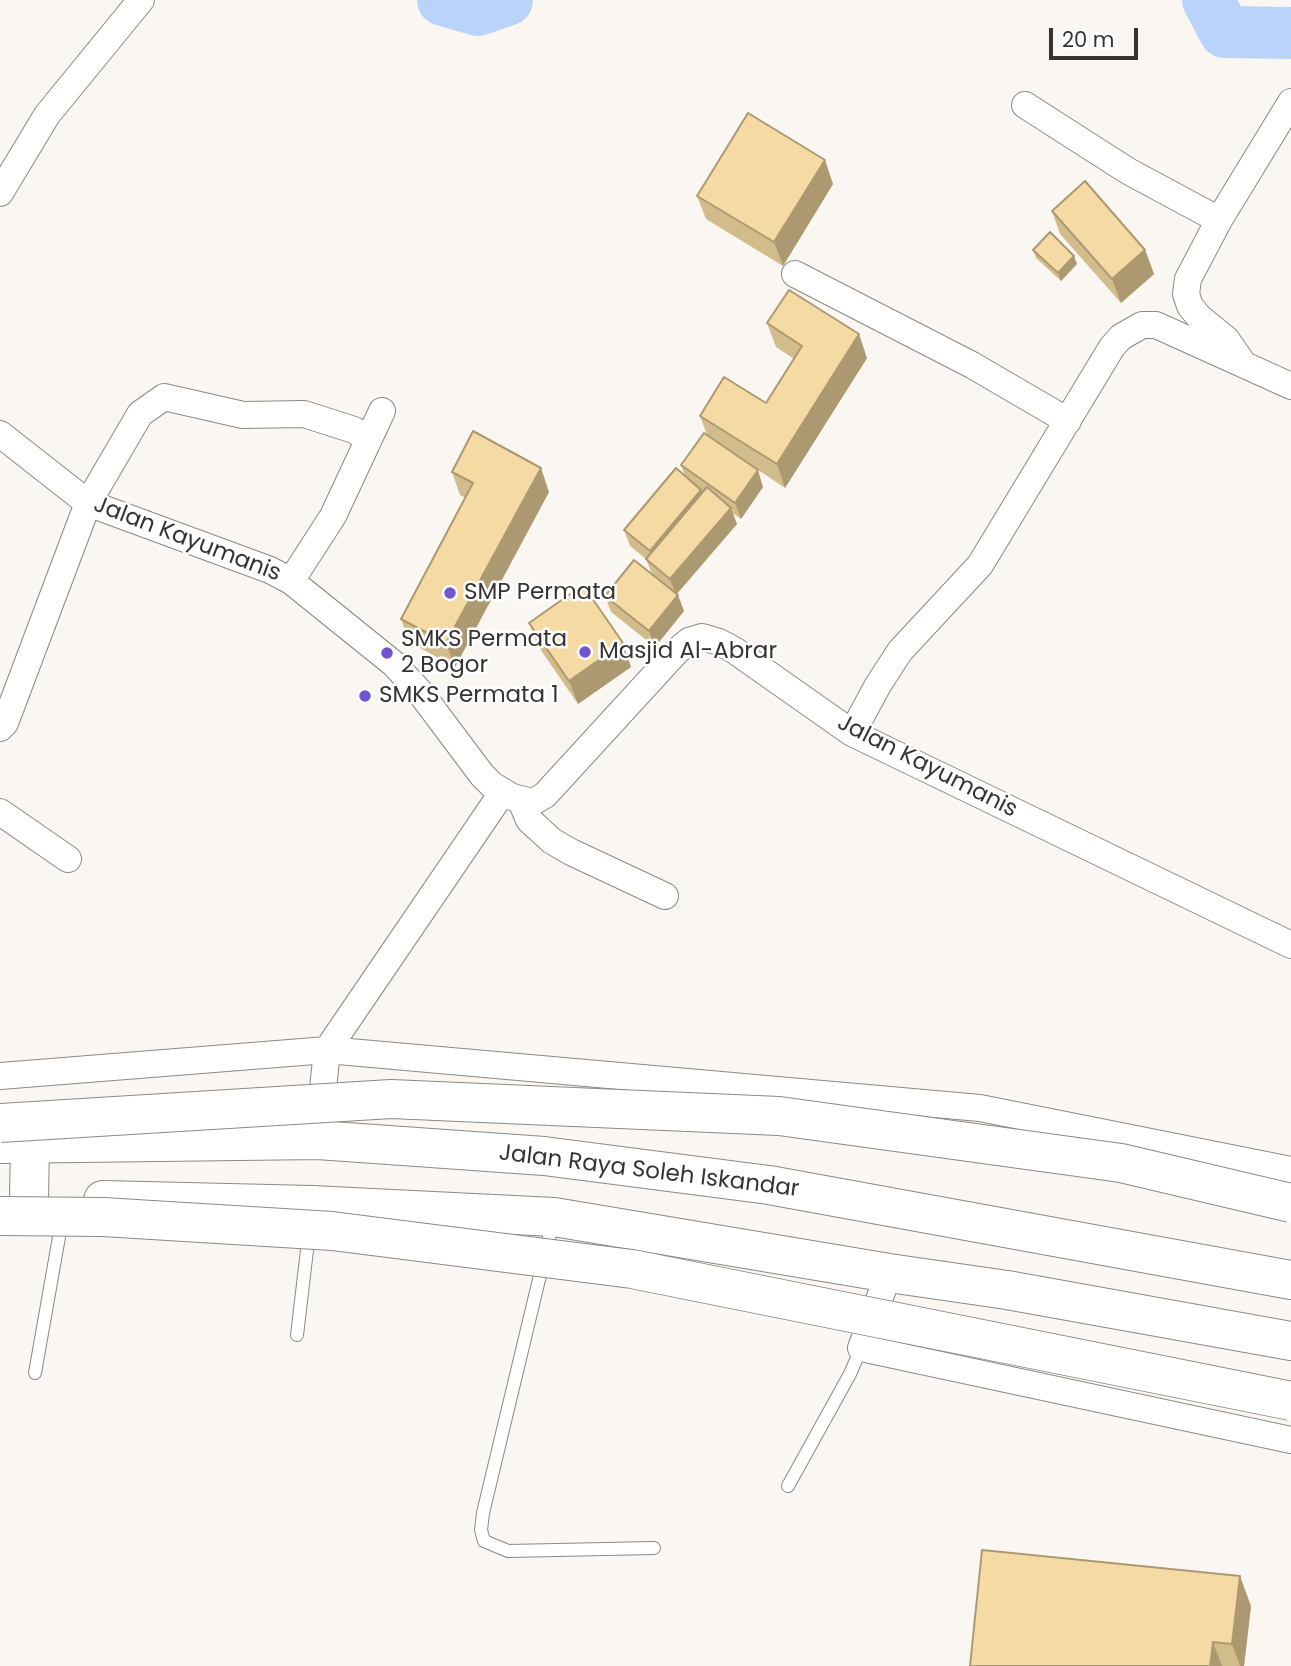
<!DOCTYPE html>
<style>
body{margin:0}
#map{position:relative;width:1291px;height:1666px;overflow:hidden;background:#faf7f2;font-family:Poppins,sans-serif}
canvas{display:block}
.scale{position:absolute;left:1049px;top:28px;width:89px;height:32px;box-sizing:border-box;border:4px solid #353432;border-top:0;padding-left:9px;font-size:21px;line-height:24px;white-space:nowrap;color:#353432;-webkit-text-stroke:5px #fff;paint-order:stroke}
</style>
<div id="map">
<canvas width="1291" height="1666"></canvas>
<div class="scale">20 m</div>
</div>
<script>
const ctx = document.querySelector('canvas').getContext('2d');
ctx.lineJoin = 'round';
const shape = rows => new Path2D(rows.map(r => 'M' + r).join(''));
function trace(path, color, width, dash) { ctx.strokeStyle = color; ctx.lineWidth = width; ctx.lineCap = dash ? 'butt' : 'round'; ctx.setLineDash(dash || []); ctx.stroke(path); }
function fill(path, color) { ctx.fillStyle = color; ctx.fill(path, 'evenodd'); }
function drawText(font, color, halo, rows, align = 'center') {
  ctx.font = font + ' Poppins,sans-serif'; ctx.lineWidth = 5; ctx.setLineDash([]); ctx.textBaseline = 'middle'; ctx.strokeStyle = halo; ctx.fillStyle = color; for (const [text, x, y, turn = 0] of rows) {
    ctx.save(); ctx.translate(x, y); ctx.rotate((+turn || 0) * Math.PI / 180); ctx.textAlign = isNaN(turn) ? turn : align; if (halo) ctx.strokeText(text, 0, 0); ctx.fillText(text, 0, 0); ctx.restore();
  }
}
trace(shape([
 [443,0,478,10,507,0],
 [1208,0,1225,32,1291,33]
]), '#b9d3fb', 52);
const lane = shape([
 [553,1221,483,1513,481,1530,484,1541,508,1551,654,1548],
 [297,1335,309,1233],
 [35,1373,62,1220],
 [788,1486,850,1374,861,1348]
]);
const street = shape([
 [1025,105,1128,171,1219,220],
 [0,193,47,115,141,0],
 [795,274,972,365,1068,421],
 [1242,362,1226,339,1199,317,1190,306,1186,294,1188,279,1219,220,1291,102],
 [0,434,88,503,270,570,291,581,394,664,419,691,482,775,492,785,512,797,533,802,545,795,677,651,689,641,702,637,719,642,734,650,852,733,1291,945],
 [291,581,333,516,382,411],
 [0,728,5,723,88,503,140,414,164,397,243,415,304,414,354,430,369,439],
 [852,733,878,685,900,651,980,565,1112,347,1121,337,1142,325,1156,325,1291,386],
 [521,801,529,820,552,841,571,852,665,896],
 [0,812,68,859],
 [0,1076,327,1050,980,1108,1291,1170],
 [320,1118,327,1050,502,793],
 [889,1273,861,1348,1291,1440]
]);
const highway = shape([
 [0,1144,318,1140,544,1156,769,1185,1291,1280],
 [29,1198,30,1143],
 [103,1200,312,1205,554,1217,889,1273,1007,1290,1291,1341]
]);
trace(lane, '#8c8985', 14);
trace(street, '#8c8985', 28);
trace(highway, '#8c8985', 40);
trace(lane, '#fff', 12);
trace(street, '#fff', 26);
trace(highway, '#fff', 38);
const highwayBridge = shape([
 [0,1123,391,1099,779,1116,1121,1163,1291,1203],
 [0,1216,103,1217,332,1231,632,1269,1291,1401]
]);
trace(highwayBridge, '#8c8985', 40, []);
trace(highwayBridge, '#fff', 38);
fill(shape([
 [833,184,783,266,706,219,697,196],
 [1052,211,1145,250,1154,274,1121,303,1060,234],
 [1033,250,1077,264,1061,281,1036,258],
 [767,323,867,358,785,488,755,468,763,487,741,519,732,513,737,524,676,594,684,611,655,647,611,612,605,596,652,574,646,559,630,546,624,530,685,476,681,465,707,435,700,416,766,403,794,359,776,347],
 [452,472,549,492,455,667,409,642,401,619,466,498,460,495],
 [529,623,631,667,578,704,538,646],
 [1251,1606,1244,1666,970,1666]
]), '#d3bc8c');
fill(shape([
 [825,160,833,184,783,266,774,242],
 [1145,250,1154,274,1121,303,1112,279],
 [1074,256,1077,264,1061,281,1058,273],
 [859,334,867,358,785,488,777,464],
 [541,468,549,492,455,667,446,643],
 [758,470,763,487,741,519,735,503],
 [701,490,707,506,656,567,650,551],
 [731,508,737,524,676,595,670,579],
 [678,595,684,611,655,647,649,631],
 [623,643,631,667,578,704,569,681],
 [1240,1576,1251,1606,1244,1666,1240,1666,1232,1644],
 [1213,1642,1222,1666,1210,1666]
]), '#ac9972');
const building = shape([
 [748,113,825,160,774,242,697,196,748,113],
 [1085,181,1145,250,1112,279,1052,211,1085,181],
 [1050,232,1074,256,1058,273,1033,250,1050,232],
 [789,290,859,334,777,464,700,416,724,377,766,403,802,346,767,323,789,290],
 [473,431,541,468,446,643,401,619,473,483,452,472,473,431],
 [704,433,758,470,735,503,681,465,704,433],
 [676,468,701,490,650,551,624,530,676,468],
 [707,487,731,508,670,579,646,559,707,487],
 [634,560,678,595,649,631,605,596,634,560],
 [583,585,623,643,569,681,529,623,583,585],
 [982,1550,1240,1576,1232,1644,1213,1642,1210,1666,970,1666,982,1550]
]);
fill(building, '#f5dba3');
trace(building, '#ac9972', 2);
for (const [x, y, r, color] of [
 [450,593,7,"#7255ce"],
 [585,652,7,"#7255ce"],
 [387,653,7,"#7255ce"],
 [365,696,7,"#7255ce"]
]) { const dot = new Path2D(); dot.arc(x, y, r, 0, 2 * Math.PI); ctx.fillStyle = color; ctx.fill(dot); trace(dot, '#fff', 2.5); }
drawText('23px', '#353432', '#fff', [
 ["Jalan Kayumanis",187,540,21],
 ["Jalan Kayumanis",927,767,27],
 ["Jalan Raya Soleh Iskandar",649,1172,7]
]);
drawText('23px', '#353432', '#fff', [
 ["SMP Permata",464,593],
 ["SMKS Permata",401,640],
 ["2 Bogor",401,666],
 ["Masjid Al-Abrar",599,652],
 ["SMKS Permata 1",379,696]
], 'left');
</script>
